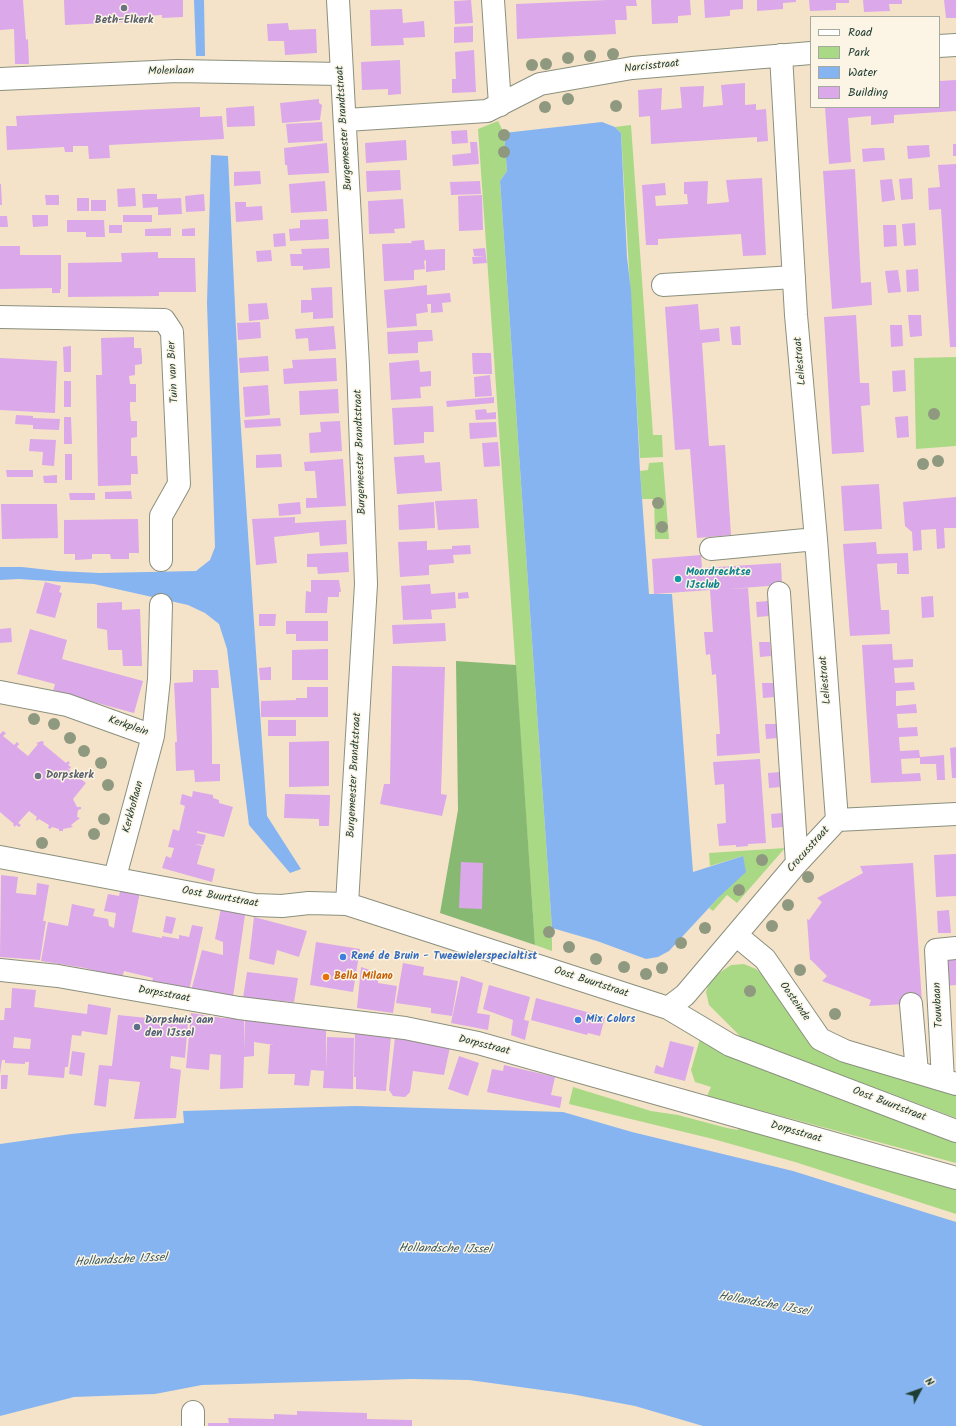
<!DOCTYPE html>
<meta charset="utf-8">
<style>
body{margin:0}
#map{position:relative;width:956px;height:1426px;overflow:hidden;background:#f5e3c9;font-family:Kalam,sans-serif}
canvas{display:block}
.legend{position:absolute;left:810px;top:16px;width:130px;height:92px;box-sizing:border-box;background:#fcf5e5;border:1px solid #a4ab9e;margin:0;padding:5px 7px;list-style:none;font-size:12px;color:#1f3d34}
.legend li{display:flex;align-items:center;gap:8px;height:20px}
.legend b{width:20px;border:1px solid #a4ab9e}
.north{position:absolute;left:900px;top:1370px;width:40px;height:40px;-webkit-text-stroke:3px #fcf5e5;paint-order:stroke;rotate:49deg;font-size:11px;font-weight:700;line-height:16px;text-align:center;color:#1f3d34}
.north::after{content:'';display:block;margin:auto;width:14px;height:18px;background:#1f3d34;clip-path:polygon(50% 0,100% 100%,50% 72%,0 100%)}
</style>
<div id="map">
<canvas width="956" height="1426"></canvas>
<ul class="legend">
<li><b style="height:5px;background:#fff"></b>Road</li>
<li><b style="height:11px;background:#aad986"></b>Park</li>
<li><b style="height:11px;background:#86b4f0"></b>Water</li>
<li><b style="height:11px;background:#dba8e9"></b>Building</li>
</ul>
<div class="north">N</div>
</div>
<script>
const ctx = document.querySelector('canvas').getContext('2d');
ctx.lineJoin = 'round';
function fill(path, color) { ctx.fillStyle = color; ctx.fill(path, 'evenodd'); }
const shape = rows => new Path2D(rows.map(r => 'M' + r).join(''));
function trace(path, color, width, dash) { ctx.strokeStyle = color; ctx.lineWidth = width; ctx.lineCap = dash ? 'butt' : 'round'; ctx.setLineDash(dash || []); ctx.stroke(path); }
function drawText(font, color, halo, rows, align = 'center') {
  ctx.font = font + ' Kalam,sans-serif'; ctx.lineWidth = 3; ctx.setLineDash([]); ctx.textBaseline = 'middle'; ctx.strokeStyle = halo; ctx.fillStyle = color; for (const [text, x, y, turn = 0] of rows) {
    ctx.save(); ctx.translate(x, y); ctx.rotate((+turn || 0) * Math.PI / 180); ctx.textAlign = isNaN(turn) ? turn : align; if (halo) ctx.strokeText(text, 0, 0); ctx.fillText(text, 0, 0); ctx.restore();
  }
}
fill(shape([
 [498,121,504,133,507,171,500,181,552,928,552,951,535,945,478,129],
 [631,125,653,435,662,435,663,457,640,458,621,133,615,127],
 [956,357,956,446,916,449,914,358],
 [663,462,669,539,655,539,654,499,642,499,640,471,648,470,649,463],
 [785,848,737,903,727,895,713,911,709,908,719,897,743,856,710,866,709,853],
 [744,964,756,969,765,977,839,1060,956,1095,956,1118,742,1038,709,1005,706,992,710,980,722,971,731,965],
 [700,1039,737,1060,956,1141,956,1163,707,1096,711,1087,695,1082,691,1070],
 [573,1087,651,1111,678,1115,727,1128,738,1130,740,1123,956,1185,956,1214,795,1162,713,1139,569,1104]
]), '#aad986');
fill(shape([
 [456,661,516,665,535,945,440,913,458,810]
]), '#87b973');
fill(shape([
 [194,0,204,0,205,56,196,56],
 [602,122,615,127,621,133,627,257,631,291,640,471,649,594,672,594,693,872,743,856,746,872,719,897,669,951,658,957,646,959,597,941,552,928,500,181,507,171,504,133],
 [211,155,228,156,240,414,267,816,301,869,290,873,249,825,227,649,219,624,205,613,188,605,94,584,19,579,0,580,0,567,22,567,58,571,99,573,196,571,210,560,215,547,207,303],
 [355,1106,563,1112,632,1132,793,1171,956,1222,956,1426,703,1426,635,1406,571,1394,469,1380,411,1379,202,1385,155,1394,74,1397,0,1416,0,1144,71,1134,184,1123,183,1111]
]), '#86b4f0');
fill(shape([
 [0,0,23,0,26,40,28,39,29,64,15,64,14,29,0,30],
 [64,0,183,0,183,17,162,18,162,15,146,16,146,21,65,25],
 [471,0,473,23,455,24,454,1],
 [607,0,636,0,637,6,626,6,627,20,615,20,616,34,517,39,516,4],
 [651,0,690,0,691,15,678,16,678,23,652,24],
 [704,0,743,0,743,9,730,10,730,16,705,18],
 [757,0,796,0,796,2,783,3,783,9,757,11],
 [809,0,849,0,849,3,836,3,836,10,810,11],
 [863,0,902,0,902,4,889,4,890,11,864,12],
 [944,0,956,0,956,18,946,18],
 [402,9,403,23,424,21,425,37,403,38,404,45,371,46,370,10],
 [288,23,289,30,316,29,317,53,285,55,284,41,268,41,267,24],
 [473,26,473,42,454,43,454,27],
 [474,50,476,92,452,93,452,79,456,79,455,52],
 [400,60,401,94,388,95,388,89,362,90,361,62],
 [956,80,956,111,894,115,894,123,871,125,871,116,848,118,851,162,829,164,825,107,939,107,939,81],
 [745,83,745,105,756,104,756,110,766,109,768,141,757,142,757,137,651,144,650,116,639,117,638,90,662,88,661,110,682,108,680,87,704,86,703,107,723,105,721,85],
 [319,99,319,103,322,105,320,120,282,123,280,103],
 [254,106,255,126,227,127,226,108],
 [200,107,200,117,222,116,224,139,109,145,110,158,89,159,88,146,73,146,73,152,65,152,64,147,7,150,6,126,17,126,16,116],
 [322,122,323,141,288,143,286,124],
 [467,130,468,143,452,144,451,131],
 [406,140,407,160,366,163,365,143],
 [470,142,477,142,479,164,453,166,452,155,471,153],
 [327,143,329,173,288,175,287,165,285,165,284,148],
 [953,144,956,144,956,156,953,156],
 [929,145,930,157,908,159,907,146],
 [873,148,884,148,885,160,863,162,862,149],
 [956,164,956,347,950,347,941,209,929,210,928,188,940,187,938,165],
 [855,169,861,283,871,282,872,305,832,309,823,171],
 [400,170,401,190,367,192,366,171],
 [260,171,261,184,234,186,234,172],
 [762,178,766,255,743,256,741,234,658,239,658,245,646,245,642,185,665,183,666,195,655,196,656,206,688,204,687,194,684,194,684,182,708,181,707,204,729,202,726,180],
 [912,178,913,199,901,200,899,179],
 [892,179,895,200,882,202,880,180],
 [325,181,327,211,291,213,289,184],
 [480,181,481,194,451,195,450,182],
 [0,184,1,184,2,205,0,205],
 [135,188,136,206,118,207,117,189],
 [142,194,157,194,157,199,181,198,182,214,158,215,158,207,143,208],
 [204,194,205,211,186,212,185,196],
 [45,195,59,195,59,205,46,205],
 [482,195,483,230,459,231,458,196],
 [77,198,89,198,89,211,77,211],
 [403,199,405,228,394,229,395,233,369,234,368,201],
 [91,200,106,200,106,211,91,211],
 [235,202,246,202,246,207,262,206,263,220,236,222],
 [32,215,48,215,48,226,33,227],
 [123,215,152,215,152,222,123,222],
 [0,216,7,216,8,227,0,227],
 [328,219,329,239,290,241,289,229,300,228,300,220],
 [67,220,104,220,105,237,86,237,86,232,67,232],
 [915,223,916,245,904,246,902,224],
 [109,225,122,225,122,233,109,233],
 [883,225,896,225,897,246,884,247],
 [171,228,171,236,145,236,145,229],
 [195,228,195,236,182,236,182,229],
 [285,233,286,246,274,247,273,234],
 [424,240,425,250,445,249,445,270,426,272,426,260,424,261,425,269,414,270,414,280,384,281,382,244,412,243,411,241],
 [0,246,20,246,20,255,61,255,61,289,60,289,60,293,52,293,52,288,0,289],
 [329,248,330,268,303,270,303,266,291,266,290,254,302,254,301,249],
 [485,248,486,256,474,256,473,249],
 [271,250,272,261,257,262,256,251],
 [158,252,158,258,195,258,196,292,159,292,159,296,68,297,68,263,122,262,121,253],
 [486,256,487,263,473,264,472,257],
 [918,269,919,291,907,292,906,270],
 [898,270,901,292,888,293,885,271],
 [427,285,427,295,450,293,451,302,442,303,443,312,431,313,431,304,427,304,428,312,416,314,417,326,387,328,384,290],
 [332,287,333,318,313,319,313,312,301,313,301,300,312,300,311,288],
 [267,303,269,319,249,321,248,304],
 [698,304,700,330,719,328,720,341,702,343,709,446,725,445,731,535,697,538,690,449,675,450,665,307],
 [856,315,860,383,869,383,870,405,861,406,864,452,832,454,824,317],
 [908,315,921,315,922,336,910,337],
 [260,322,261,338,238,340,237,323],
 [890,325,902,325,903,346,891,347],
 [334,326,336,349,309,351,308,338,296,339,295,329],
 [740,326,741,345,732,345,730,327],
 [418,330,432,330,433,341,418,342,418,353,388,354,387,332],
 [134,337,134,348,141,348,142,357,142,364,135,365,135,375,129,376,130,384,136,384,136,402,130,402,130,411,131,421,137,421,137,437,131,438,131,456,137,456,138,474,131,474,131,485,98,486,96,375,102,375,101,338],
 [71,346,71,372,64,372,63,347],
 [472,353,491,353,492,374,473,374],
 [268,356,269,371,240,373,239,358],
 [0,358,57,361,55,413,0,410],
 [336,358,337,381,284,384,283,369,293,368,292,360],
 [419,360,420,372,431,371,431,386,420,387,421,398,391,400,389,363],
 [905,370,906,391,893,392,892,371],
 [490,375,492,396,475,397,474,377],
 [64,381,71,381,71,407,64,407],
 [268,385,270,415,245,417,243,387],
 [338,389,339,413,300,415,299,391],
 [494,397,494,403,447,407,446,401],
 [433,406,434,432,424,432,424,443,394,445,392,408],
 [486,409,487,413,496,412,496,419,476,420,475,410],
 [16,415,33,416,33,418,60,419,59,430,33,429,33,425,15,424],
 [908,416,909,437,897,438,895,417],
 [64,417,71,417,72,444,64,444],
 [280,418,281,426,245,428,244,420],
 [340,421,342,451,310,453,309,433,321,432,320,422],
 [496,422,497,437,470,439,469,423],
 [30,439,56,440,54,466,42,465,43,452,29,451],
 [498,442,500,466,484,467,482,443],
 [65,454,72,454,72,480,65,480],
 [281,454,282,467,256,468,256,455],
 [424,455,425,463,440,462,442,491,397,494,394,457],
 [343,459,346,506,306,508,306,498,317,498,315,471,305,471,304,462],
 [6,470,33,470,33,477,7,477],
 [57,475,57,483,44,483,43,476],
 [879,484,882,529,844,531,841,486],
 [131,491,132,499,105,499,105,492],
 [69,493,95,493,95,500,70,500],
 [956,497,956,528,944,528,945,548,937,549,936,529,921,530,922,550,913,551,912,532,905,526,903,502],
 [477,499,479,528,438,530,435,501],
 [300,502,301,514,279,516,278,504],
 [434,502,435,528,399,530,398,505],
 [1,504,57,504,58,538,2,539],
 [295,517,295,523,346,520,347,544,320,546,319,532,274,537,277,563,256,565,252,519],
 [138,519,139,553,129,553,129,559,111,559,110,554,92,554,92,559,75,560,75,554,64,554,64,520],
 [427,541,427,550,452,549,452,546,470,545,471,554,453,555,454,563,429,565,429,575,400,577,398,542],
 [876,542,877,554,908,553,909,574,897,574,897,563,877,564,881,610,889,610,890,634,850,636,843,544],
 [348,552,349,572,318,574,317,567,307,567,307,554],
 [701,555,702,568,781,563,782,585,728,589,748,588,760,753,717,756,716,734,720,734,716,674,712,675,710,654,706,655,704,632,713,632,710,590,654,594,652,559],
 [311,580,339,580,341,592,339,592,339,597,328,597,327,613,305,613,306,591,311,592],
 [45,582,61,586,59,592,62,593,55,618,36,613],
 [430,584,431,594,455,592,456,608,431,610,432,619,403,620,401,586],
 [468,592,469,598,458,599,458,593],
 [933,596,934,617,922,618,921,597],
 [768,601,769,616,757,617,756,602],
 [122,602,122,610,140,609,142,666,123,666,122,650,108,650,107,630,97,628,97,603],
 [259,614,276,614,275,626,259,626],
 [286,621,328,621,328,641,296,641,296,634,286,634],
 [445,623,446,641,393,644,392,625],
 [11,628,12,642,0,643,0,629],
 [30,629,67,640,62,659,143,681,134,713,53,691,55,684,17,674],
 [759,642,770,642,771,656,760,657],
 [892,644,893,660,913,659,913,667,894,668,895,683,914,682,915,690,896,691,896,706,916,704,917,713,897,714,898,728,917,727,918,736,899,737,900,751,919,750,920,757,944,755,945,780,937,780,936,764,920,764,920,758,901,759,902,774,920,773,921,781,871,783,862,645],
 [328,649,328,680,292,680,292,650],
 [392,666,445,667,441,794,447,795,442,816,380,804,384,784,390,784],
 [271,667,271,680,260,680,259,668],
 [193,670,218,670,219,688,211,688,212,743,212,764,220,764,220,781,195,782,194,770,176,771,175,742,177,742,174,683,193,682],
 [762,683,774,683,775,697,763,698],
 [307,687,328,687,328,717,261,717,261,701,296,700,296,698,307,698],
 [268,720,296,720,296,736,268,736],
 [765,724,776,724,777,738,766,739],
 [3,731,6,733,3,736,14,745,17,742,19,744,17,747,28,756,38,744,36,743,42,741,44,742,43,744,66,763,68,761,70,763,68,765,71,767,70,769,67,768,86,783,73,799,77,807,81,807,81,809,78,810,77,817,80,818,71,825,73,827,63,829,63,831,59,831,59,829,52,827,50,829,48,828,49,825,39,819,37,821,36,819,37,817,29,811,18,823,21,825,19,827,16,825,15,827,13,825,14,824,0,812,0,734],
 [329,741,329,786,289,787,289,742],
 [956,747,956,778,952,778,950,748],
 [760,759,766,843,748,844,748,846,736,847,736,845,719,846,717,824,726,823,724,784,715,785,713,762],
 [780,772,781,787,769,788,768,773],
 [193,791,213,795,213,798,219,800,219,803,233,807,224,837,197,831,197,833,206,835,203,845,194,844,202,846,197,864,215,869,212,882,162,868,166,856,171,858,174,848,168,847,173,829,179,831,185,806,180,804,182,794,192,797],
 [285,794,330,795,329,826,319,826,319,819,284,818],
 [782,813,783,827,772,828,771,814],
 [956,854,956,896,936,897,934,855],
 [461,862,483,863,482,909,459,908],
 [913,863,922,1003,869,1006,871,1000,822,981,827,976,811,960,810,960,807,919,809,920,822,902,817,898,863,873,860,866],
 [1,875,18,877,16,893,36,895,37,883,49,885,43,921,46,921,40,960,0,957],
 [121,888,140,892,132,932,162,938,162,936,179,939,179,935,189,937,192,925,203,927,189,991,151,985,153,978,124,971,122,978,85,968,41,961,48,922,68,926,72,904,95,909,93,916,108,919,109,926,114,928,116,913,104,911,108,894,119,896],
 [221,908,245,915,233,997,191,991,202,950,223,955,223,942,215,939],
 [949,910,951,933,938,933,937,911],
 [166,916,176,918,172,934,163,932],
 [254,917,307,931,299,957,277,950,274,965,249,959],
 [316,942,360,949,353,992,310,985],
 [956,955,956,985,943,986,941,961],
 [403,963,424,967,423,975,458,981,452,1016,431,1013,431,1008,396,1003],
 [361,967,370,970,369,977,378,979,378,983,397,986,393,1013,357,1008],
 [247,972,298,978,294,1002,243,998],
 [461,976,483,983,477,1013,490,1015,488,1030,451,1023],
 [489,985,530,997,524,1020,529,1021,525,1040,511,1035,513,1020,483,1009],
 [12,988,36,990,34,1007,87,1014,88,1004,111,1008,107,1035,82,1031,81,1036,72,1035,68,1067,65,1067,64,1078,28,1075,29,1062,25,1062,25,1064,5,1063,5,1060,2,1060,0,1074,0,1020,4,1020,5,1008,11,1008],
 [14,1037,31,1039,30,1049,13,1048],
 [536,998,605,1017,600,1036,588,1033,587,1035,531,1020],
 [191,1013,222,1018,244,1019,244,1051,245,1017,326,1027,326,1071,327,1037,354,1038,353,1089,323,1088,324,1071,311,1070,309,1086,294,1085,295,1074,268,1074,270,1045,274,1045,254,1042,254,1056,244,1057,243,1088,220,1089,221,1055,210,1054,209,1070,186,1068],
 [118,1015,147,1018,148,1015,165,1017,164,1021,188,1022,185,1058,171,1056,170,1068,181,1070,176,1118,134,1119,140,1082,109,1079,106,1107,94,1105,99,1065,112,1066],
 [355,1030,391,1036,386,1091,356,1089,356,1077,354,1077],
 [395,1037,450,1047,444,1075,413,1071,410,1092,405,1097,393,1096,389,1090],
 [670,1041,694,1047,685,1081,654,1073,656,1065,663,1068],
 [72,1051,85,1053,82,1076,69,1074],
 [459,1056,479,1063,468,1096,448,1089],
 [504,1065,555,1077,551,1095,562,1097,560,1108,487,1092,492,1069,503,1071],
 [1,1075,8,1075,7,1089,1,1089],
 [297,1411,367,1413,367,1419,412,1420,412,1426,208,1426,208,1423,229,1423,228,1418,274,1419,274,1414,297,1415]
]), '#dba8e9');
const minor = shape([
 [338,0,358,365,366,584,347,904],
 [493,0,500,105],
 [939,46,956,45],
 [781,55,796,315,816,539,837,820],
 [0,79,177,71,341,74],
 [346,120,487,111,540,84,632,68,811,53],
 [663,285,794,277],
 [0,317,164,320,172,332,179,484,161,516,161,560],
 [711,549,816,539],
 [779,593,797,863],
 [0,692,67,705,153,736,159,679,161,605],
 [0,857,255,905,282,906,309,903,347,904,668,1008,730,1045,956,1131],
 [115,877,153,736],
 [736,935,765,959,820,1039,845,1051,956,1084],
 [0,970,58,976,239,1008,405,1028,478,1043,956,1178],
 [911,1004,917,1072],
 [668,1008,685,995,797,863,837,820,956,814],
 [943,1080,936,950,956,948],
 [193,1426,193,1412]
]);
trace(minor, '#8a907e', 24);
trace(minor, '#fff', 22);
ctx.fillStyle = '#8f9980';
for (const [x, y] of [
 [613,54],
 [590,56],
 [568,58],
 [546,64],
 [532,65],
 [568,99],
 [616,106],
 [545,107],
 [504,135],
 [504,152],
 [934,414],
 [938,461],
 [923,464],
 [658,503],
 [662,527],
 [34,719],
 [54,724],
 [70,738],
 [84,751],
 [101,763],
 [108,785],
 [104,819],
 [94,834],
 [42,843],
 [762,860],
 [808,877],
 [739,890],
 [788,905],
 [772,926],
 [705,928],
 [549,932],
 [681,943],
 [569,947],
 [596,959],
 [624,967],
 [662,968],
 [800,970],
 [646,974],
 [750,991],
 [835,1014]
]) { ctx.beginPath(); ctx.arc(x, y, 6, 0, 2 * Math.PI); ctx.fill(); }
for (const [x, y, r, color] of [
 [124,8,4,"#6b7280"],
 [678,579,4,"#0f9aa8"],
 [38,776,4,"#6b7280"],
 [343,957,4,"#3f7fe0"],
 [326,977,4,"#e8710a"],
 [578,1020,4,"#3f7fe0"],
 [137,1027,4,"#5c6f8a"]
]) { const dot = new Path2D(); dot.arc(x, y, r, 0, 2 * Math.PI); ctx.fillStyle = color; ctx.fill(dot); trace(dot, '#fcf5e5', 1.5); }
drawText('bold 11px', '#5b616d', '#fcf5e5', [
 ["Beth-Elkerk",124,21],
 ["Dorpskerk",46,776,"left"]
]);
drawText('11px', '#1f3d34', '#fcf5e5', [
 ["Narcisstraat",652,67,-6],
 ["Molenlaan",171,72,-1],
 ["Burgemeester Brandtstraat",345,128,-94],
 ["Leliestraat",801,361,-95],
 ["Tuin van Bier",174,372,-93],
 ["Burgemeester Brandtstraat",361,452,-92],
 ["Leliestraat",826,680,-95],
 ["Kerkplein",128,727,19],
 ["Burgemeester Brandtstraat",355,775,-87],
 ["Kerkhoflaan",134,807,-75],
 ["Crocusstraat",809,850,-48],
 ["Oost Buurtstraat",220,898,10],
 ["Oost Buurtstraat",591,983,18],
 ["Dorpsstraat",164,995,10],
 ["Oosteinde",794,1002,55],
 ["Touwbaan",939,1005,-93],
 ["Dorpsstraat",484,1046,14],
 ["Oost Buurtstraat",889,1105,21],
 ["Dorpsstraat",796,1133,16]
]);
drawText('bold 11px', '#0d838f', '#fcf5e5', [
 ["Moordrechtse",686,573],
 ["IJsclub",686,586]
], 'left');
drawText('bold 11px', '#366cbe', '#fcf5e5', [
 ["René de Bruin - Tweewielerspecialtist",351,957],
 ["Mix Colors",586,1020]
], 'left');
drawText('bold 11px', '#c56008', '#fcf5e5', [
 ["Bella Milano",334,977]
], 'left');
drawText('bold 11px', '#4e5e75', '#fcf5e5', [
 ["Dorpshuis aan",145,1021],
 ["den IJssel",145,1034]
], 'left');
drawText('italic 12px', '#395b63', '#fcf5e5', [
 ["Hollandsche IJssel",445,1250,1],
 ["Hollandsche IJssel",121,1261,-3],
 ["Hollandsche IJssel",764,1305,10]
]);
</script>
